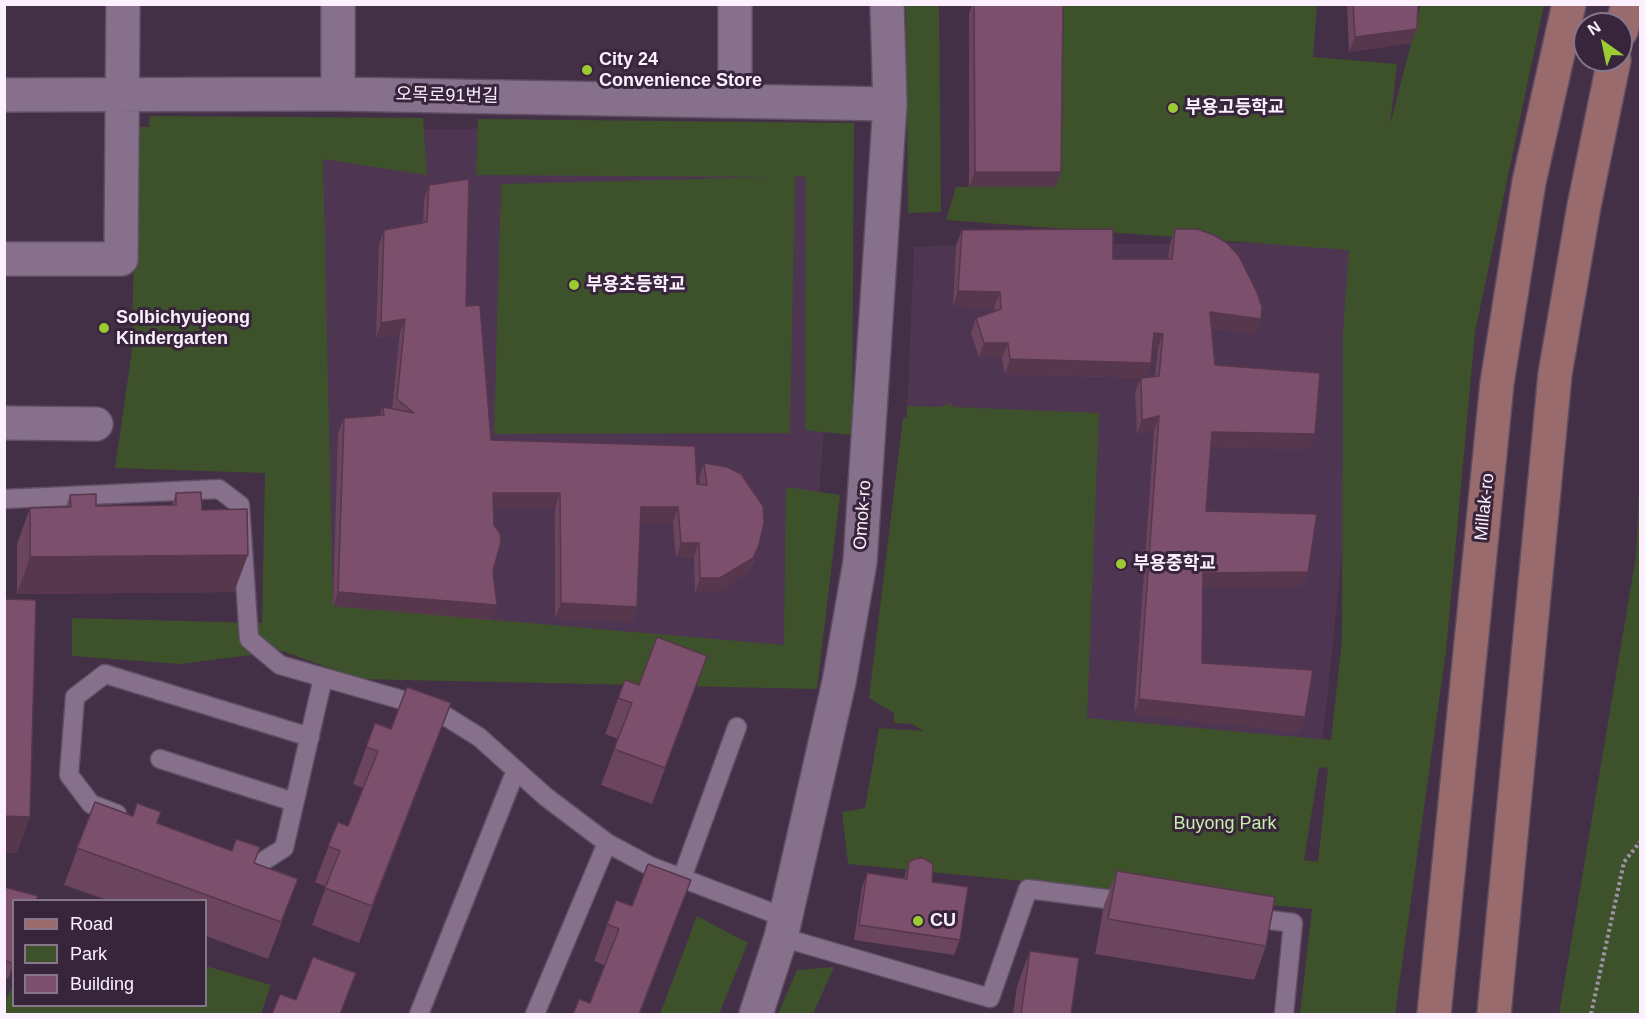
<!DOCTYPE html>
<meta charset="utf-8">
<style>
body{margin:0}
#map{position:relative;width:1645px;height:1019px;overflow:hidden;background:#432f46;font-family:Helvetica,sans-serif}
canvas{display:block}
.frame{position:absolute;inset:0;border:6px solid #fcf0ff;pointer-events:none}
.legend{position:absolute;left:12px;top:899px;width:195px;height:108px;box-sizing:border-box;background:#38253c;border:2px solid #86768a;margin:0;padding:8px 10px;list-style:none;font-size:18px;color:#fcf0ff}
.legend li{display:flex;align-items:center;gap:12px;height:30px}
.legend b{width:30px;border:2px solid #86768a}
.north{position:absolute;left:1573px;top:12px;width:60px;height:60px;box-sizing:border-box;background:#38253c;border:2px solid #86768a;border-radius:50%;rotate:327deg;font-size:16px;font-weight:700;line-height:24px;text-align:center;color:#fcf0ff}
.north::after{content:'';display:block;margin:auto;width:21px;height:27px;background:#9cca32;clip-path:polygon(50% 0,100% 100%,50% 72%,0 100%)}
</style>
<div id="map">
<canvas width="1645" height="1019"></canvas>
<div class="frame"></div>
<ul class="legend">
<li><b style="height:8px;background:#9a6b6c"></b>Road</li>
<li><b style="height:16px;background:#3d522b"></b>Park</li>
<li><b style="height:16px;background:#7c4f6c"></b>Building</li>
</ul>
<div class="north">N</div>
</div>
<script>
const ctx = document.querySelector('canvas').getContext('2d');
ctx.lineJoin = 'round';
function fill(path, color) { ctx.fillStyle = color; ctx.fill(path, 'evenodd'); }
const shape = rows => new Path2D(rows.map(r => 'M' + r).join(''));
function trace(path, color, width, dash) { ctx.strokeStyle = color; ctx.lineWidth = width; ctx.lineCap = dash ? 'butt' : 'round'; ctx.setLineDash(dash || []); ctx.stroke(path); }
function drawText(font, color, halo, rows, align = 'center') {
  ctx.font = font + ' Helvetica,"Noto Sans KR",sans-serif'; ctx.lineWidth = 6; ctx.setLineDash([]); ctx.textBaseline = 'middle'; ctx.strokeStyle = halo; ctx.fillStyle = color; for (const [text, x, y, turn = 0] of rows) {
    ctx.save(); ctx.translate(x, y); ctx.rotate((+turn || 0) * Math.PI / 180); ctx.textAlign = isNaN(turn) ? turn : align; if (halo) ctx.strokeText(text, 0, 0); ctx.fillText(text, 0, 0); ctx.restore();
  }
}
fill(shape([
 [848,128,807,646,318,622,309,129],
 [1375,242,1321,756,1086,730,894,723,914,247,956,245]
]), '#4e3653');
fill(shape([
 [906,5,939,5,941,212,908,213],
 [1058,5,1317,5,1313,57,1397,64,1390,125,1421,5,1544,5,1475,332,1446,651,1395,1014,1300,1014,1312,909,848,864,842,812,865,808,879,728,924,731,912,724,894,723,894,713,869,698,903,418,907,417,907,406,939,407,952,403,952,407,1099,413,1087,718,1331,740,1342,641,1343,331,1349,250,946,220,956,187,1055,187],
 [1319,767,1328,768,1318,862,1304,860],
 [150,116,423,118,427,175,323,159,333,606,784,645,786,487,840,495,817,689,359,679,283,651,180,664,72,656,72,618,262,623,265,473,115,468,132,350,136,127,149,127],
 [478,119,854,123,852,435,805,430,806,177,795,176,790,433,494,434,501,184,771,177,476,175],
 [1640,470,1640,1014,1559,1014,1636,556],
 [697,916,748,943,719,1014,660,1014],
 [206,966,271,985,261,1014,5,1014,5,1003,13,985,14,1006,206,1006],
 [834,967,813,1014,778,1014,797,970]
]), '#3d522b');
const lane = shape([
 [4,499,219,489,240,505,249,639,280,665,434,709,479,737,546,797,607,843,650,866,786,918],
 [160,759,294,802],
 [117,814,91,804,69,775,75,697,105,674,310,737],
 [237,863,251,869,284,848,323,678],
 [682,878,737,727],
 [1247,917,1293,923,1284,1014],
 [781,937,990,998,1028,889,1130,902],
 [419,1014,516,770],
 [535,1014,607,843]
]);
const street = shape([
 [338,94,338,4],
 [4,95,338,94,890,104],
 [735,101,735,4],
 [4,259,121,259,123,4],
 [4,423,96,424],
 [756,1014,781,937,839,682,860,562,890,104,887,4]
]);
const secondary = shape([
 [1621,31,1628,4],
 [1434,1014,1497,383,1529,182,1569,4],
 [1494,1014,1555,374,1584,206,1614,60]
]);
trace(lane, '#604f63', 21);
trace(street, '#604f63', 36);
trace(secondary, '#604f63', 36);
trace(shape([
 [1591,1014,1624,862,1640,842]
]), '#a191a4', 4, [3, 3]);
trace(lane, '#87708b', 18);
trace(street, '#87708b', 33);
trace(secondary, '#9a6b6c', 33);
fill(shape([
 [972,4,1026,4,1061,172,1056,187,969,187,969,14],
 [1347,4,1418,4,1411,43,1349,52],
 [429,185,466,306,491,440,700,484,699,478,704,463,754,560,748,573,715,593,695,593,694,557,676,558,673,522,640,522,637,607,632,622,555,618,555,508,493,507,493,571,497,605,492,620,333,606,338,433,344,418,380,415,383,407,392,409,400,333,376,338,379,245,384,230,423,223,424,200],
 [1175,229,1261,319,1255,333,1212,328,1215,365,1315,434,1310,449,1211,447,1206,511,1303,587,1203,587,1202,663,1305,717,1300,732,1134,714,1154,431,1137,434,1135,392,1141,378,1142,378,1005,374,1002,358,979,357,971,333,976,318,995,311,994,307,953,306,956,245,962,230,1113,259,1168,259,1170,244],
 [1153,348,1158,348,1155,376,1146,377,1151,363],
 [176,493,202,510,234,592,17,594,17,544,30,508,66,507,70,495,96,506,172,505],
 [707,656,652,804,601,785,618,739,605,734,625,680,639,685],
 [375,723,391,729,437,740,359,943,312,925,326,887,315,882,338,822,348,826,363,788,353,784],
 [95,802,132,816,157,823,254,863,298,879,268,959,206,936,206,900,107,900,64,885],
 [909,862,932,882,960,940,954,955,854,940,862,887,867,873,904,878],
 [1117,871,1266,946,1254,980,1095,954,1104,905],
 [691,880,640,1014,573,1014,590,1003,604,965,594,961,616,900,632,906],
 [4,887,14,964,8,979,4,977],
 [1030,951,1071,1014,1013,1014,1017,986]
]), '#6b445d');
fill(shape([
 [1417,29,1411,43,1349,52,1355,37],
 [975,172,1061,172,1056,187,969,187],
 [958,291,1000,292,994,307,953,306],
 [1210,312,1261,319,1255,333,1205,327],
 [405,319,400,333,376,338,381,323],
 [1154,333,1163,334,1158,348,1149,348],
 [984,343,1008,343,1002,358,979,357],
 [1010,359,1151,363,1146,378,1005,374],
 [1159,416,1154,431,1137,434,1142,420],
 [1212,432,1315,434,1310,449,1207,447],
 [493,493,560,493,555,508,488,507],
 [641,507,678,507,673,522,636,522],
 [681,543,699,543,694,557,676,558],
 [759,545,748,573,715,593,695,593,700,578],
 [248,555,234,592,17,594,30,557],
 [1308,572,1303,587,1198,587,1203,573],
 [338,592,497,605,492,620,333,606],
 [561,603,637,607,632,622,555,618],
 [1139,699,1305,717,1300,732,1134,714],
 [451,703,437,740,359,943,372,906],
 [4,816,30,817,17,853,4,853],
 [691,880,640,1014,639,1014]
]), '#57374c');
const building = shape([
 [974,4,1063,5,1061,172,975,172,974,4],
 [1353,4,1418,4,1417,29,1355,37,1353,4],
 [469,179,466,306,480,305,491,440,695,446,697,484,707,485,704,463,727,467,741,474,763,506,764,523,759,545,753,558,720,578,700,578,699,543,681,543,678,507,641,507,637,607,561,603,560,493,493,493,494,525,500,533,501,542,493,571,497,605,338,592,344,418,384,415,383,407,414,413,397,399,405,319,381,323,384,230,427,222,429,185,469,179],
 [1113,229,1113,259,1172,259,1175,229,1197,229,1214,235,1227,243,1239,256,1256,290,1262,307,1261,319,1210,312,1215,365,1320,373,1315,434,1212,432,1206,511,1317,514,1308,572,1203,573,1202,663,1313,670,1305,717,1139,699,1159,416,1142,420,1141,378,1159,376,1163,334,1154,333,1151,363,1010,359,1008,343,984,343,976,318,1001,309,1000,292,958,291,962,230,1113,229],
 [201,492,202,510,247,509,248,555,30,557,30,508,71,507,70,495,96,494,96,506,176,505,176,493,201,492],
 [4,599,36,600,30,817,4,816,4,599],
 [657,637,707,656,665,768,614,749,632,703,618,698,625,680,639,685,657,637],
 [407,687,451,703,372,906,325,888,340,851,328,846,338,822,348,826,378,751,366,747,375,723,391,729,407,687],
 [95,802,133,816,137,803,161,812,157,823,232,851,236,839,260,847,254,863,298,879,281,922,77,848,95,802],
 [923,858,933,864,932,882,968,887,960,940,859,925,867,873,907,879,909,862,914,859,923,858],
 [648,864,691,880,639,1014,573,1014,579,999,590,1003,619,929,607,924,616,900,632,906,648,864],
 [1117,871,1275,897,1266,946,1108,919,1117,871],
 [4,887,38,896,36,900,14,900,13,964,4,960,4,887],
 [1030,951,1079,958,1071,1014,1021,1014,1030,951],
 [313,957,356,973,340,1014,272,1014,280,994,296,1000,313,957]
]);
fill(building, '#7c4f6c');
trace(building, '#57374c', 1.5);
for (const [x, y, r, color] of [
 [587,70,6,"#9cca32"],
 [1173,108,6,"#9cca32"],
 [574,285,6,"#9cca32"],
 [104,328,6,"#9cca32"],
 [1121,564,6,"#9cca32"],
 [918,921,6,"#9cca32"]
]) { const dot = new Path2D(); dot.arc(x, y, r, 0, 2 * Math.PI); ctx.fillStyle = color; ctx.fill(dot); trace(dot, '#38253c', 2); }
drawText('bold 18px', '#fcf0ff', '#38253c', [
 ["City 24",599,60],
 ["Convenience Store",599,81],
 ["부용고등학교",1185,108],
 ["부용초등학교",586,285],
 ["Solbichyujeong",116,318],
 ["Kindergarten",116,339],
 ["부용중학교",1133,564],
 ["CU",930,921]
], 'left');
drawText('18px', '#fcf0ff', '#38253c', [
 ["오목로91번길",447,96,1],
 ["Millak-ro",1485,507,-84],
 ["Omok-ro",863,515,-86]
]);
drawText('18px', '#c6efa8', '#38253c', [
 ["Buyong Park",1225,824]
]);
</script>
